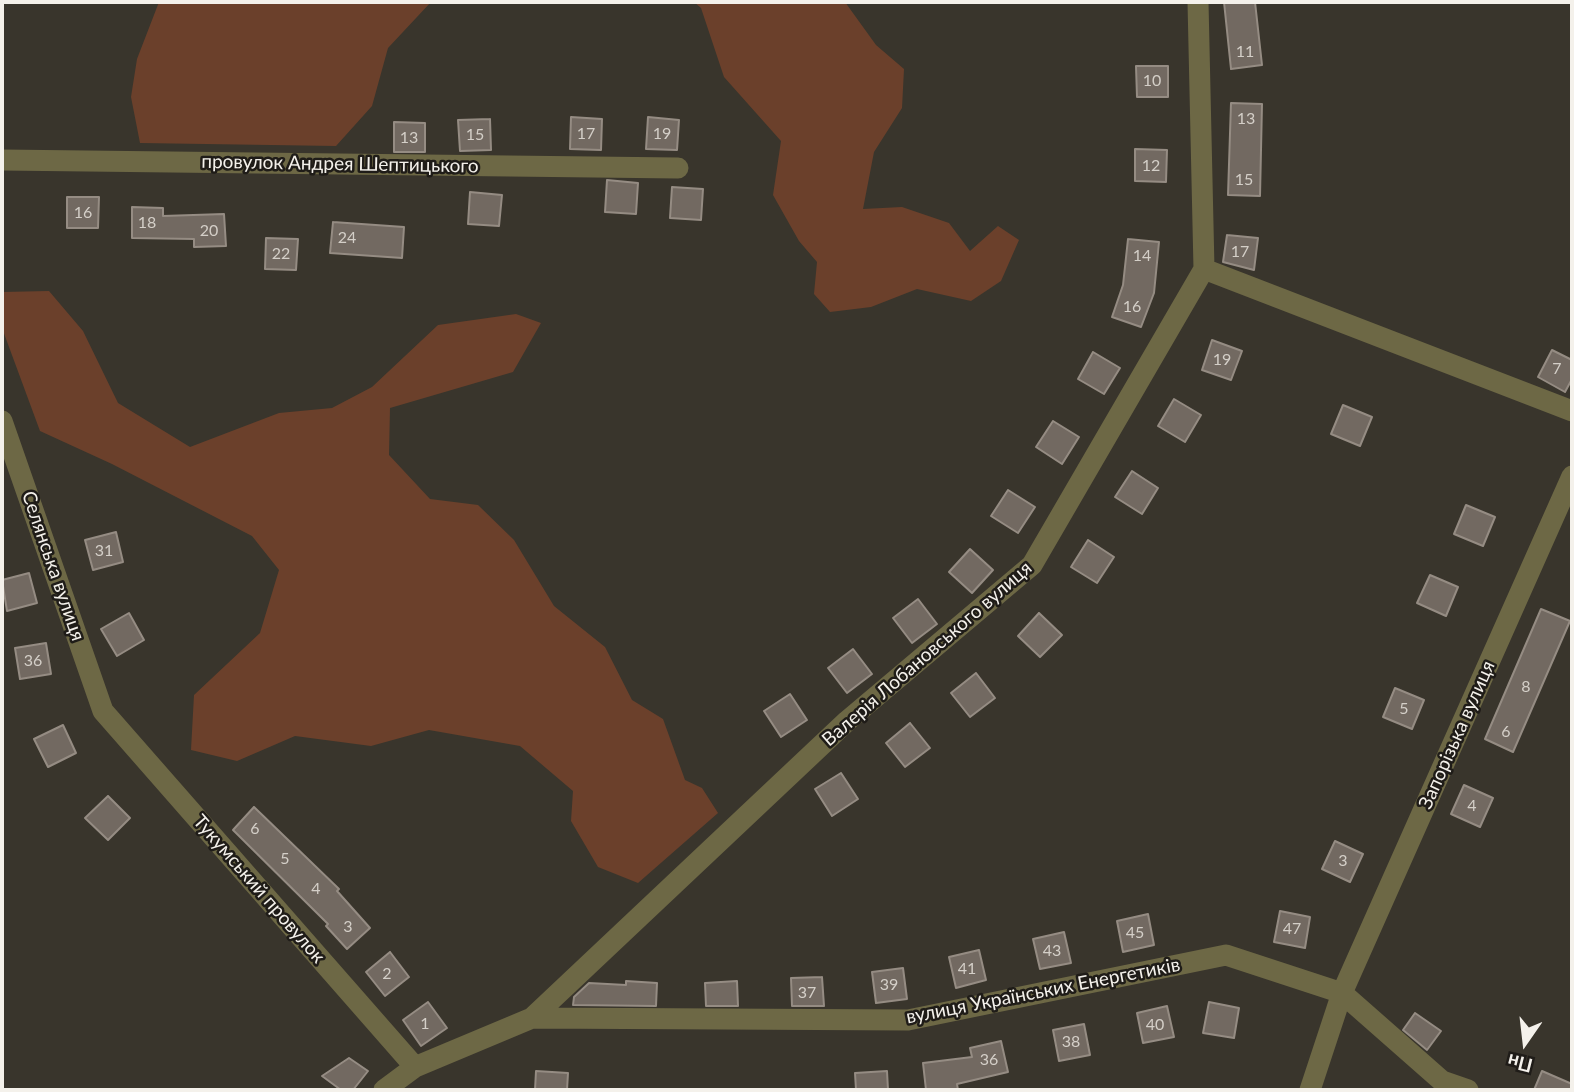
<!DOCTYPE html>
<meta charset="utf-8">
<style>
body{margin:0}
#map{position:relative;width:1574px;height:1092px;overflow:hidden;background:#39352c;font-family:Lato,sans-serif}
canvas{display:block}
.frame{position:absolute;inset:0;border:4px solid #f4f1eb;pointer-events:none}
.north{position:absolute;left:1490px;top:1008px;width:70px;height:70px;-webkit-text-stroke:5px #1f1c18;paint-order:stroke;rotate:194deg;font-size:19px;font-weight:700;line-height:28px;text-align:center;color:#f4f1eb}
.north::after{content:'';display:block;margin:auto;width:24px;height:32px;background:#f4f1eb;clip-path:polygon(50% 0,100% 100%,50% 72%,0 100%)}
</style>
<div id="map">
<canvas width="1574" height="1092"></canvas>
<div class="frame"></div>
<div class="north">Пн</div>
</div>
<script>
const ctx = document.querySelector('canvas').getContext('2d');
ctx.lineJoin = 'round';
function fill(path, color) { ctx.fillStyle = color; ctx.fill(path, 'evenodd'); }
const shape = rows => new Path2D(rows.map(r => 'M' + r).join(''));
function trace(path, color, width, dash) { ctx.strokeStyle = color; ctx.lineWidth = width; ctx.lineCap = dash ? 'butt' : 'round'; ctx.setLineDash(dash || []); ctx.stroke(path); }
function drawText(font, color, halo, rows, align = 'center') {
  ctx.font = font + ' Lato,sans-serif'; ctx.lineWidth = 5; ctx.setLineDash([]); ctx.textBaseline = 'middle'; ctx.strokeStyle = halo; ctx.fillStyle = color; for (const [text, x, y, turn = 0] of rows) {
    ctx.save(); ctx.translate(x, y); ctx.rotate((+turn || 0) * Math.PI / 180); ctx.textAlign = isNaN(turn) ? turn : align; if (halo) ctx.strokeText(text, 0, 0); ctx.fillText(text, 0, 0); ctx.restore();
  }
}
fill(shape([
 [159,2,431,2,388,48,372,106,336,146,140,143,131,97,137,59],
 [694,2,845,2,876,45,904,69,902,108,874,152,863,209,902,207,949,223,970,251,998,226,1019,240,1001,281,971,301,917,289,871,307,830,312,814,294,817,262,799,241,773,195,781,141,724,77,701,8],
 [49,291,83,331,118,403,190,447,279,413,332,408,372,387,438,325,516,314,541,323,513,372,390,408,389,455,430,499,478,505,514,540,554,606,605,647,632,700,663,719,685,780,702,788,718,813,638,883,598,867,571,821,573,791,520,746,429,730,371,746,295,736,237,761,191,750,194,695,260,633,279,570,252,536,112,464,40,431,2,328,2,292]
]), '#6b402b');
const building = shape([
 [1224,2,1255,2,1262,65,1231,69,1224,2],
 [1136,66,1168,66,1168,97,1137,97,1136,66],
 [1231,103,1262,104,1260,196,1228,195,1231,103],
 [571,117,602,119,601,150,570,149,571,117],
 [648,117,679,120,677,150,646,149,648,117],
 [490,119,491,150,460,151,458,120,490,119],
 [394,122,425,123,425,152,394,152,394,122],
 [1135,149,1167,150,1166,182,1135,181,1135,149],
 [607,180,638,183,636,214,605,212,607,180],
 [672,187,703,189,701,220,670,218,672,187],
 [470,192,502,195,499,226,468,224,470,192],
 [67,197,99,197,98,228,67,228,67,197],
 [132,207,163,208,163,216,224,214,226,246,194,247,194,239,132,238,132,207],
 [333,222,404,227,402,258,330,253,333,222],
 [1227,235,1258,238,1254,270,1223,262,1227,235],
 [266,238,298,239,296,270,265,269,266,238],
 [1128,239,1159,242,1154,293,1141,327,1112,317,1123,285,1128,239],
 [1212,340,1242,351,1231,380,1202,370,1212,340],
 [1552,350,1572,360,1572,379,1565,392,1538,377,1552,350],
 [1093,352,1120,368,1104,394,1078,379,1093,352],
 [1174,399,1201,415,1185,442,1158,426,1174,399],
 [1343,405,1372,417,1360,446,1331,434,1343,405],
 [1053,421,1079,437,1062,464,1036,447,1053,421],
 [1132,471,1158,488,1142,514,1115,497,1132,471],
 [1008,490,1035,507,1018,533,991,516,1008,490],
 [1466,505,1495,517,1483,546,1454,534,1466,505],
 [116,532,123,562,93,570,85,540,116,532],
 [1088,540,1114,557,1097,583,1071,567,1088,540],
 [970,549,993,570,972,593,949,572,970,549],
 [29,573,37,603,7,611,2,580,29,573],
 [1430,575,1458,587,1446,616,1417,603,1430,575],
 [918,599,937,624,912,643,893,618,918,599],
 [1541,609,1570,621,1513,752,1485,739,1541,609],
 [129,613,144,640,117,656,101,629,129,613],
 [1039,613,1062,635,1040,657,1018,636,1039,613],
 [46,643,51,674,20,679,15,648,46,643],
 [853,649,872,674,847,693,828,668,853,649],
 [976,673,995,698,970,717,951,693,976,673],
 [1395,688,1424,700,1412,729,1383,717,1395,688],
 [790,694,807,720,781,737,764,711,790,694],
 [910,723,930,748,905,767,886,743,910,723],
 [63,725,76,753,48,767,34,739,63,725],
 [841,773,858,799,832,816,815,789,841,773],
 [1464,785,1493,798,1480,827,1451,814,1464,785],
 [108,796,130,818,108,840,85,818,108,796],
 [254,807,339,889,337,891,370,928,347,949,326,926,328,924,233,830,254,807],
 [1335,841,1363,854,1350,882,1322,869,1335,841],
 [1280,911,1310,917,1305,948,1274,942,1280,911],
 [1148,914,1154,945,1123,952,1117,921,1148,914],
 [1064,932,1071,963,1040,969,1033,939,1064,932],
 [979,950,986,980,956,988,949,957,979,950],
 [390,952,409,977,385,996,366,972,390,952],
 [903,968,907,999,876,1003,872,972,903,968],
 [822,977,824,1006,792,1006,791,978,822,977],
 [626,981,657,983,656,1006,573,1005,574,997,589,983,626,985,626,981],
 [737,981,738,1006,706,1006,705,983,737,981],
 [428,1002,447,1028,421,1046,403,1020,428,1002],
 [1209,1002,1239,1008,1234,1038,1203,1033,1209,1002],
 [1167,1006,1174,1037,1143,1043,1137,1013,1167,1006],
 [1415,1013,1441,1031,1427,1050,1403,1030,1415,1013],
 [1084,1024,1090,1055,1059,1061,1053,1030,1084,1024],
 [1001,1041,1008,1072,957,1084,958,1090,926,1090,923,1063,972,1057,970,1048,1001,1041],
 [349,1058,368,1071,353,1090,341,1090,322,1076,349,1058],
 [536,1071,568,1073,567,1090,535,1090,536,1071],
 [887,1071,888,1090,856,1090,855,1073,887,1071],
 [1542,1071,1572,1084,1572,1090,1534,1090,1542,1071]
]);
fill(building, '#726961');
trace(building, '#958c83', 2);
trace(shape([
 [2,160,678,168],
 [1204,269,1572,411],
 [2,421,103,711,415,1067],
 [532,1018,847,721,1032,565,1204,269,1198,2],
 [384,1090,415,1067,532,1018,908,1020,1226,955,1342,993,1442,1081,1468,1090],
 [1310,1090,1342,993,1572,476]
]), '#6d6845', 21);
drawText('16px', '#d4cfc8', null, [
 ["11",1245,52],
 ["10",1152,81],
 ["13",1246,119],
 ["17",586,134],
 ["19",662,134],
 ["15",475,135],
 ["13",409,138],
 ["12",1151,166],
 ["15",1244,180],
 ["16",83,213],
 ["18",147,223],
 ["20",209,231],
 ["24",347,238],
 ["17",1240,252],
 ["22",281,254],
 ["14",1142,256],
 ["16",1132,307],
 ["19",1222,360],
 ["7",1557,369],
 ["31",104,551],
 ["36",33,661],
 ["8",1526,687],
 ["5",1404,709],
 ["6",1506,732],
 ["4",1472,806],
 ["6",255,829],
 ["5",285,859],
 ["3",1343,861],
 ["4",316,889],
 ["3",348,927],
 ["47",1292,929],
 ["45",1135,933],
 ["43",1052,951],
 ["41",967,969],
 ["2",387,974],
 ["39",889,985],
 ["37",807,993],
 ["1",425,1024],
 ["40",1155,1025],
 ["38",1071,1042],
 ["36",989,1060]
]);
drawText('19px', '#f4f1eb', '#1f1c18', [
 ["провулок Андрея Шептицького",340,164,1],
 ["Селянська вулиця",53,566,71],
 ["Валерія Лобановського вулиця",927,654,-41],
 ["Запорізька вулиця",1457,735,-66],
 ["Тукумський провулок",259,889,49],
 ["вулиця Українських Енергетиків",1043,991,-11]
]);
</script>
